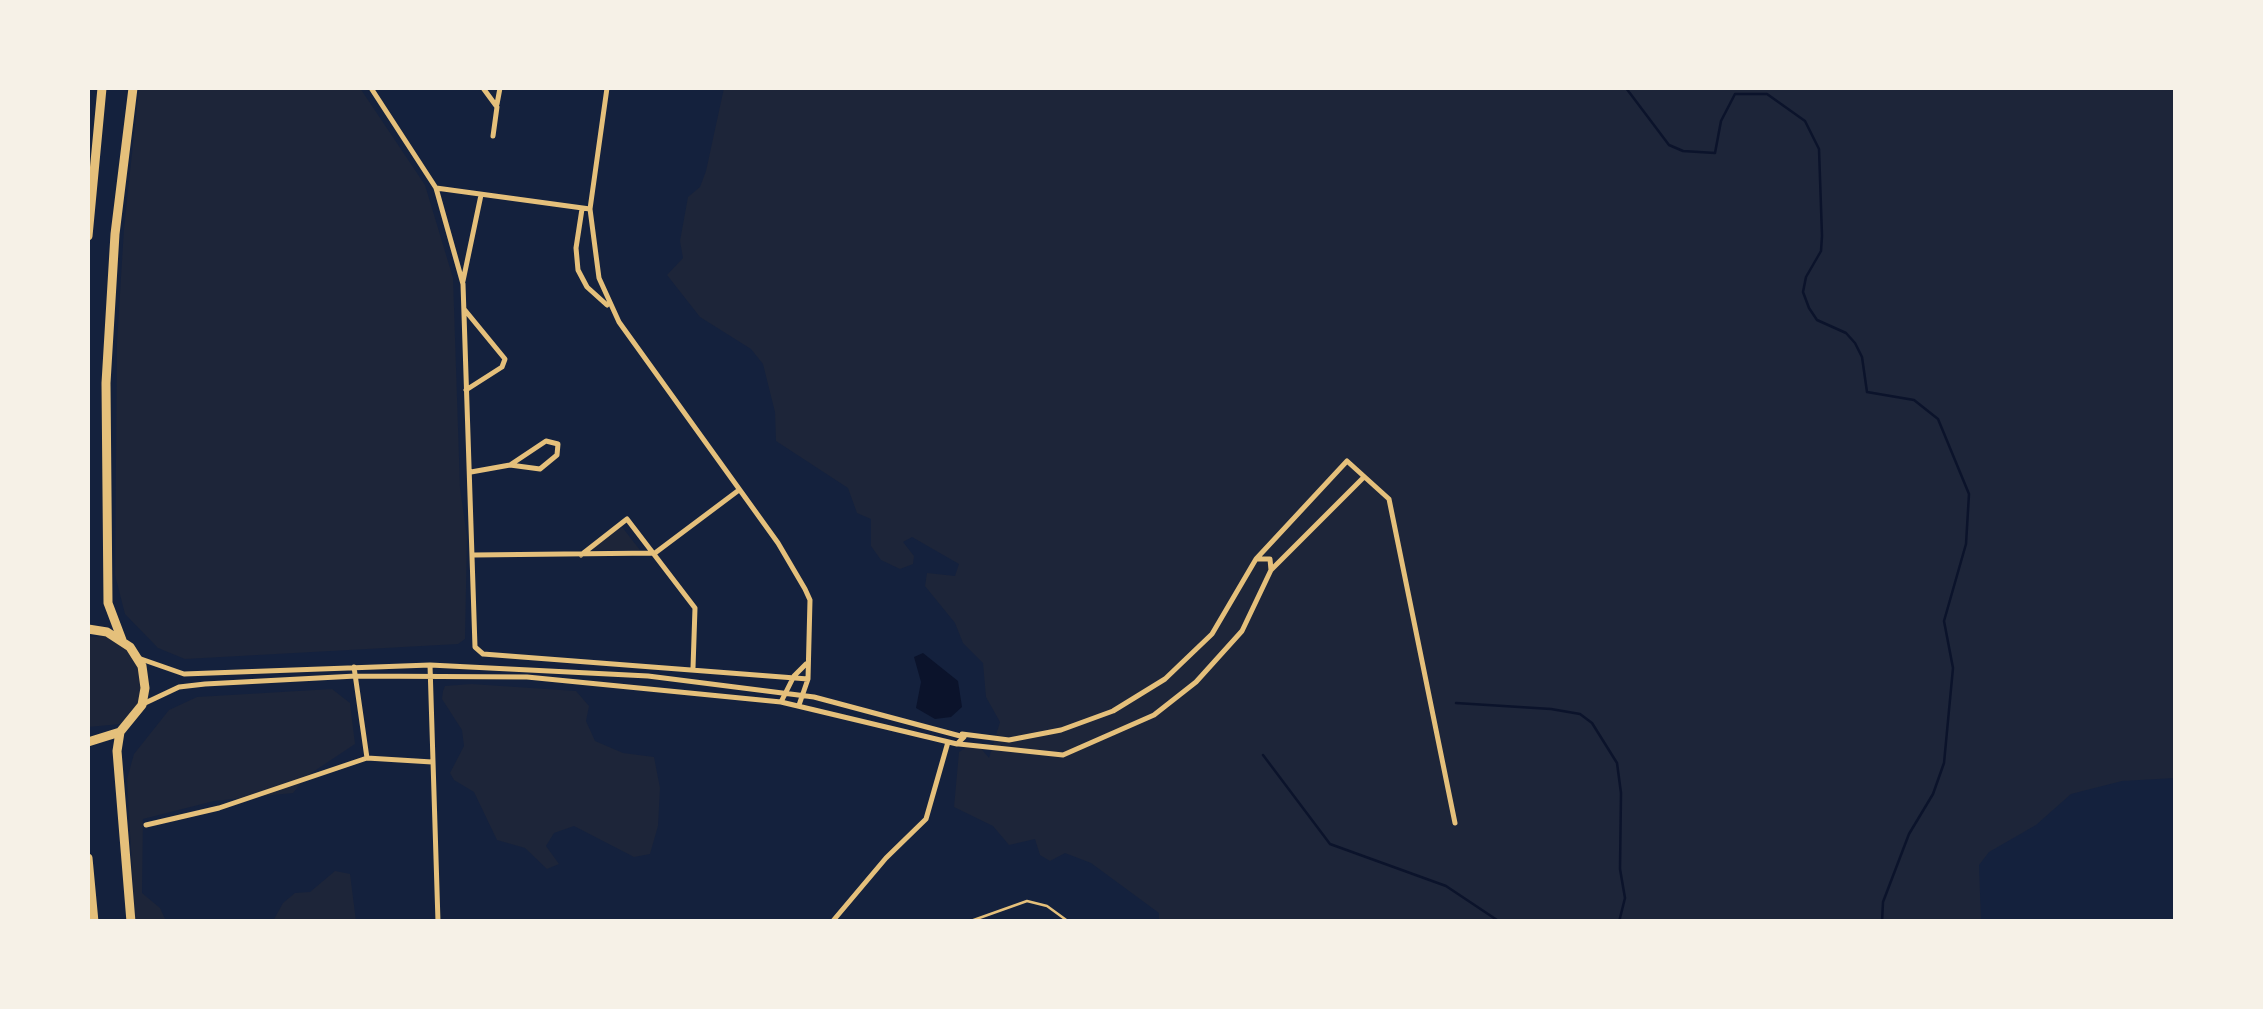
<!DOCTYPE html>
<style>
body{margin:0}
#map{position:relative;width:2263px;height:1009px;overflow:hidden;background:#14213d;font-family:"Noto Sans",sans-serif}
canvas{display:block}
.frame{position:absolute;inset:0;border:90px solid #f6f1e7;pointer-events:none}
</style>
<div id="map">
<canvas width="2263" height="1009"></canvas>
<div class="frame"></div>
</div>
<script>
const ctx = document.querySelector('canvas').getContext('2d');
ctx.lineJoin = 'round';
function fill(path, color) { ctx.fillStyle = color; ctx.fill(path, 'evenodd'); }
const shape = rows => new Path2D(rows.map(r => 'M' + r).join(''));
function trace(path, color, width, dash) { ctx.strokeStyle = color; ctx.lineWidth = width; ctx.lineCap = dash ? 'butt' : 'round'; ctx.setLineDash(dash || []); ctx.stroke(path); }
fill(shape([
 [139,88,360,88,425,185,453,278,460,488,467,537,465,639,458,644,185,659,158,648,125,614,115,575,117,343,124,228],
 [724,88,2175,88,2175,778,2122,781,2071,794,2036,825,1989,852,1979,865,1981,921,1159,921,1159,913,1091,863,1065,853,1050,861,1040,855,1035,839,1009,845,993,826,954,807,959,752,971,744,978,745,989,758,1000,722,986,697,983,663,963,643,955,623,925,586,927,573,955,576,959,564,912,537,903,542,914,556,913,564,900,569,881,560,871,546,871,519,857,513,848,488,776,441,775,412,763,364,751,349,700,317,667,275,683,258,680,241,688,197,700,187,706,171],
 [622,527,640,550,592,550,594,547],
 [110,636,136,651,146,695,121,724,88,727,88,637],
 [471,684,576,691,589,706,586,721,595,741,623,753,654,757,660,788,658,826,650,854,634,857,574,826,554,833,546,846,559,864,547,869,525,848,497,840,474,792,454,780,450,773,464,746,462,730,442,699,443,691,445,686],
 [332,689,350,703,355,744,307,776,293,793,214,801,143,819,142,893,160,908,166,921,135,921,127,779,134,754,169,710,197,697],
 [335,871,350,874,356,921,273,921,283,903,295,893,310,892]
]), '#1d2539');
fill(shape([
 [923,653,958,681,962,707,951,717,935,719,916,708,921,682,914,657]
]), '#0b132b');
trace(shape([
 [1626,88,1669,145,1683,151,1715,153,1721,121,1735,94,1767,94,1805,121,1819,149,1822,236,1821,251,1806,277,1803,292,1809,308,1817,320,1846,333,1855,343,1862,357,1867,392,1914,400,1938,419,1969,494,1966,544,1944,621,1953,668,1944,763,1933,794,1909,834,1883,902,1882,922],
 [1456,703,1551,709,1580,714,1592,723,1617,763,1621,793,1620,869,1625,898,1619,922],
 [1263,755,1330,844,1446,886,1500,922]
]), '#0b132b', 2.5);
trace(shape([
 [968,922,1027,901,1047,906,1069,922]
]), '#e5c07b', 2.5);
trace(shape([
 [371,88,436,188,463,284,475,647,483,654,808,679],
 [483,88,497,107,493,136],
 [607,88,590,209,599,278,619,322,778,543,805,589,810,600,808,679,799,705],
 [497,104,500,88],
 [436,188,590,209],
 [582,209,576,248,578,270,587,287,607,305],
 [463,281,481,195],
 [464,309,505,359,502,367,466,390],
 [471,472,510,465,540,469,557,455,558,444,546,441,510,465],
 [474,555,655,553,739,490],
 [581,555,627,519,695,608,693,668],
 [1256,559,1347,461,1389,499,1455,823],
 [1271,570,1364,477],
 [141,659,184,674,430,665,648,676,814,697,964,737,957,744,781,702,527,677,356,676,205,684,179,687,143,704],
 [430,665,438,922],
 [354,667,367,758,432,762],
 [781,702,794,676,806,664],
 [959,744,1063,755,1154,715,1196,682,1242,631,1271,570,1270,559,1256,559,1212,634,1165,679,1113,711,1061,730,1009,740,962,734],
 [146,825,219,808,367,758],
 [832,922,886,858,926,819,948,742]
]), '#e5c07b', 5);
trace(shape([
 [88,236,102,88],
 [88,629,107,632,130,647,142,666,145,688,142,705,120,732,88,742],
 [122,640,108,603,106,383,115,234,133,88],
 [120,732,117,751,131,922],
 [88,858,94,922]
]), '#e5c07b', 9);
</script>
